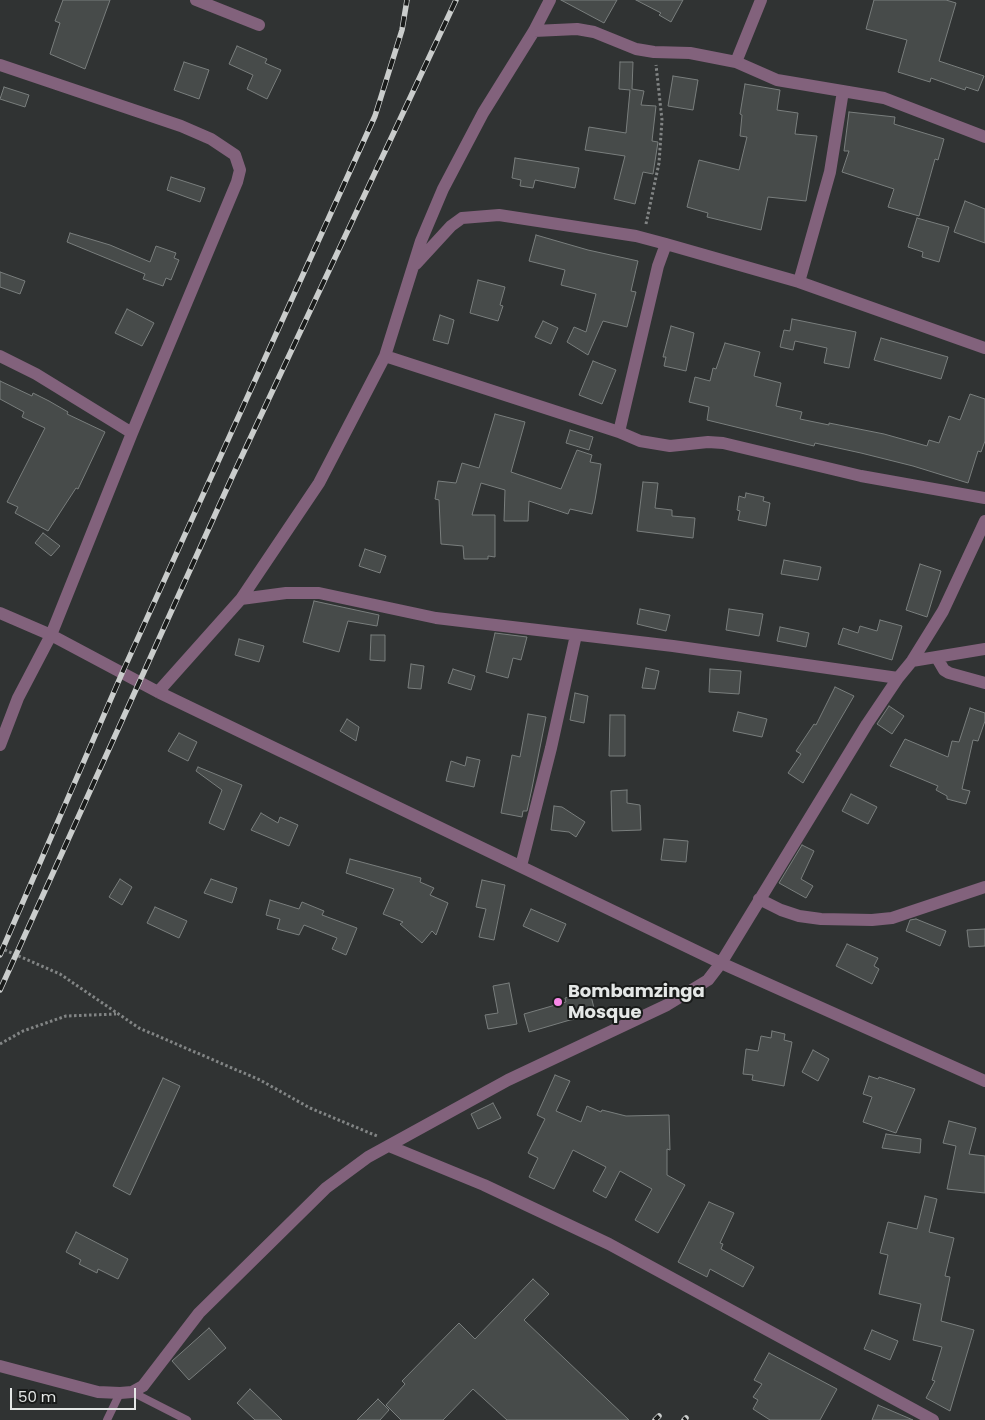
<!DOCTYPE html>
<style>
body{margin:0}
#map{position:relative;width:985px;height:1420px;overflow:hidden;background:#303333;font-family:Poppins,sans-serif}
canvas{display:block}
.scale{position:absolute;left:10px;top:1388px;width:126px;height:22px;box-sizing:border-box;border:2px solid #e4e7e6;border-top:0;padding-left:6px;font-size:15px;line-height:18px;white-space:nowrap;color:#e4e7e6;-webkit-text-stroke:4px #191b1a;paint-order:stroke}
</style>
<div id="map">
<canvas width="985" height="1420"></canvas>
<div class="scale">50 m</div>
</div>
<script>
const ctx = document.querySelector('canvas').getContext('2d');
ctx.lineJoin = 'round';
function fill(path, color) { ctx.fillStyle = color; ctx.fill(path, 'evenodd'); }
const shape = rows => new Path2D(rows.map(r => 'M' + r).join(''));
function trace(path, color, width, dash) { ctx.strokeStyle = color; ctx.lineWidth = width; ctx.lineCap = dash ? 'butt' : 'round'; ctx.setLineDash(dash || []); ctx.stroke(path); }
function drawText(font, color, halo, rows, align = 'center') {
  ctx.font = font + ' Poppins,sans-serif'; ctx.lineWidth = 4; ctx.setLineDash([]); ctx.textBaseline = 'middle'; ctx.strokeStyle = halo; ctx.fillStyle = color; for (const [text, x, y, turn = 0] of rows) {
    ctx.save(); ctx.translate(x, y); ctx.rotate((+turn || 0) * Math.PI / 180); ctx.textAlign = isNaN(turn) ? turn : align; if (halo) ctx.strokeText(text, 0, 0); ctx.fillText(text, 0, 0); ctx.restore();
  }
}
const building = shape([
 [63,0,110,0,85,69,50,54,60,23,55,21,63,0],
 [561,0,617,0,604,23,561,0],
 [636,0,683,0,671,22,659,15,661,13,636,0],
 [874,0,946,0,956,3,939,61,984,76,978,91,966,87,965,90,931,78,930,82,898,72,907,40,866,29,874,0],
 [237,46,267,59,265,63,281,70,267,99,247,89,253,75,229,64,237,46],
 [184,62,209,70,199,99,174,90,184,62],
 [620,62,633,62,632,89,644,91,641,105,656,106,652,141,658,142,653,174,643,172,635,204,614,199,625,156,585,150,589,127,626,133,630,90,619,89,620,62],
 [673,76,698,80,693,110,668,106,673,76],
 [745,84,780,90,777,110,798,113,795,134,817,136,806,201,768,197,761,230,707,217,708,213,687,207,699,160,739,170,747,137,740,136,742,115,740,114,745,84],
 [4,87,29,95,25,107,0,99,4,87],
 [849,112,895,117,894,124,944,139,938,160,935,159,919,216,888,207,894,189,842,172,849,151,844,151,849,112],
 [515,158,579,168,575,188,535,180,533,188,520,186,521,180,512,178,515,158],
 [171,177,205,188,200,202,167,190,171,177],
 [965,201,985,209,985,243,954,232,965,201],
 [917,218,949,227,939,262,922,257,923,252,908,247,917,218],
 [70,233,110,245,150,262,156,246,176,253,174,258,179,260,171,280,166,278,163,286,143,279,145,274,67,242,70,233],
 [536,235,588,250,638,261,631,291,636,292,627,327,603,321,588,355,567,342,574,327,586,332,596,294,561,285,565,270,529,261,536,235],
 [0,272,25,281,20,294,0,287,0,272],
 [478,280,505,287,500,305,503,306,498,321,470,313,478,280],
 [127,309,154,323,142,346,115,333,127,309],
 [440,315,454,320,448,344,433,340,440,315],
 [792,319,856,332,849,368,824,363,827,348,795,341,793,350,780,347,784,330,790,331,792,319],
 [543,321,558,328,551,344,535,337,543,321],
 [671,326,694,333,686,371,664,366,666,357,663,357,671,326],
 [881,338,948,357,941,379,874,360,881,338],
 [725,343,760,352,754,376,781,383,776,406,802,412,800,419,829,425,829,423,884,434,927,446,929,440,939,443,949,416,960,420,970,394,985,399,985,441,981,452,978,451,968,483,913,466,861,453,815,443,814,446,707,420,709,407,689,402,695,377,710,381,713,368,716,369,725,343],
 [593,361,616,370,602,404,579,395,593,361],
 [0,381,32,396,33,393,49,401,68,412,67,414,105,432,78,489,76,488,48,531,15,513,18,507,7,502,45,428,22,417,24,412,0,399,0,381],
 [495,414,525,422,511,472,561,489,577,450,592,455,590,462,601,464,595,500,592,514,570,509,568,514,529,501,528,521,504,521,505,490,481,483,472,515,495,515,495,557,488,556,488,559,464,559,463,546,441,544,439,500,435,499,438,481,456,483,462,463,479,468,495,414],
 [570,430,593,437,589,450,566,443,570,430],
 [643,482,658,483,655,508,672,510,672,516,695,518,693,538,637,531,643,482],
 [746,493,764,497,763,501,770,503,766,526,738,520,740,511,737,510,739,496,745,498,746,493],
 [43,533,60,546,51,556,35,543,43,533],
 [365,549,386,556,380,573,359,566,365,549],
 [784,560,821,567,818,580,781,574,784,560],
 [920,564,941,571,927,617,906,610,920,564],
 [314,601,379,615,377,626,348,621,339,652,303,642,314,601],
 [640,609,670,615,666,631,637,624,640,609],
 [729,609,763,614,759,636,726,630,729,609],
 [880,620,902,626,892,660,838,644,843,628,858,633,860,626,877,631,880,620],
 [780,627,809,633,806,647,777,641,780,627],
 [495,633,527,637,521,660,513,658,508,678,486,672,495,633],
 [371,635,385,635,385,661,370,660,371,635],
 [239,639,264,646,259,662,235,655,239,639],
 [411,664,424,666,421,689,408,688,411,664],
 [646,668,659,671,655,689,642,688,646,668],
 [453,669,475,676,471,690,448,683,453,669],
 [710,669,741,671,739,694,709,692,710,669],
 [835,687,854,696,803,783,788,773,801,754,796,751,814,724,816,725,835,687],
 [575,693,588,696,584,723,570,720,575,693],
 [889,706,904,716,892,734,877,724,889,706],
 [970,708,985,713,985,721,978,741,973,740,962,789,970,791,966,804,947,799,947,796,936,790,938,786,890,766,905,739,948,757,952,741,959,742,970,708],
 [738,712,767,719,762,737,733,731,738,712],
 [528,714,546,717,532,788,527,811,523,811,522,817,501,813,512,755,520,757,528,714],
 [610,715,625,715,625,756,609,756,610,715],
 [347,719,359,727,356,741,340,731,347,719],
 [179,733,197,742,188,761,168,751,179,733],
 [467,757,480,760,474,787,446,781,451,761,465,766,467,757],
 [198,767,242,785,224,830,209,823,222,790,196,771,198,767],
 [627,790,627,803,640,805,641,830,612,831,611,791,627,790],
 [851,794,877,807,868,824,842,811,851,794],
 [554,806,562,807,585,822,576,837,569,832,551,830,554,806],
 [261,813,278,823,280,817,298,825,289,846,251,830,261,813],
 [664,839,688,841,686,862,661,860,664,839],
 [802,845,814,851,801,879,813,886,806,898,779,883,802,845],
 [350,859,421,878,420,882,434,888,430,895,448,903,436,935,432,931,422,943,400,924,403,922,383,914,394,889,346,873,350,859],
 [120,879,132,887,122,905,109,897,120,879],
 [211,879,237,888,232,903,204,893,211,879],
 [482,880,505,885,494,940,479,937,486,909,476,907,482,880],
 [270,900,299,909,302,902,324,911,322,915,357,928,346,955,332,949,337,938,304,925,299,935,277,929,280,919,266,915,270,900],
 [155,907,187,921,179,938,147,923,155,907],
 [531,909,566,924,558,942,523,926,531,909],
 [916,919,946,931,940,946,906,931,910,920,916,919],
 [985,929,985,946,969,947,967,930,985,929],
 [847,944,878,958,874,966,879,969,872,984,836,966,847,944],
 [509,983,517,1024,488,1029,485,1015,498,1013,493,986,509,983],
 [590,992,596,1016,570,1020,529,1032,524,1014,566,1002,565,998,590,992],
 [772,1031,785,1034,784,1040,792,1042,784,1086,752,1080,753,1075,743,1074,746,1049,758,1051,761,1036,771,1038,772,1031],
 [813,1050,829,1059,818,1081,802,1072,813,1050],
 [555,1075,570,1081,556,1111,581,1122,587,1106,601,1112,602,1110,626,1116,669,1115,670,1150,667,1149,667,1175,685,1185,658,1233,635,1220,652,1189,620,1171,606,1198,593,1191,606,1167,573,1150,554,1189,529,1177,538,1158,528,1153,545,1119,537,1115,555,1075],
 [869,1076,878,1079,879,1077,915,1089,896,1133,863,1122,872,1097,863,1094,869,1076],
 [163,1078,180,1086,130,1195,113,1186,163,1078],
 [493,1103,501,1118,478,1129,471,1114,493,1103],
 [949,1121,976,1128,969,1154,985,1156,985,1193,947,1189,956,1146,943,1143,949,1121],
 [886,1134,921,1139,920,1153,882,1148,886,1134],
 [925,1196,937,1199,929,1232,954,1238,945,1276,950,1277,941,1321,974,1330,950,1411,926,1398,935,1381,932,1380,942,1347,913,1340,921,1304,879,1294,888,1255,880,1253,888,1222,917,1229,925,1196],
 [709,1202,734,1213,720,1243,723,1244,721,1249,754,1267,743,1287,710,1269,707,1277,678,1262,709,1202],
 [76,1232,128,1259,118,1279,98,1269,97,1273,79,1264,81,1260,66,1252,76,1232],
 [533,1279,549,1294,524,1320,629,1420,507,1420,473,1389,443,1420,401,1420,386,1405,405,1384,402,1381,459,1323,475,1339,533,1279],
 [209,1328,226,1348,189,1380,172,1361,209,1328],
 [872,1330,898,1341,890,1360,864,1349,872,1330],
 [769,1353,837,1389,820,1420,770,1420,753,1409,758,1400,753,1397,762,1384,754,1380,769,1353],
 [250,1389,282,1420,255,1420,237,1403,250,1389],
 [378,1399,389,1410,380,1420,357,1420,378,1399],
 [878,1405,913,1420,872,1420,878,1405]
]);
fill(building, '#474b4a');
trace(building, '#797e7d', 1);
trace(shape([
 [646,224,659,163,662,120,656,65],
 [0,948,60,974,139,1028,260,1080,310,1108,377,1136],
 [0,1044,23,1031,66,1016,116,1014]
]), '#828585', 3, [2.5, 2.5]);
trace(shape([
 [132,1392,187,1420],
 [107,1420,120,1393]
]), '#82627c', 8);
trace(shape([
 [196,0,259,25],
 [534,31,577,29,594,32,636,49,654,52,690,53,736,62,777,80,884,98,985,137],
 [736,62,761,0],
 [0,65,181,126,211,139,235,155,240,170,237,182,132,433,51,635,18,698,0,745],
 [416,264,451,226,462,218,499,215,636,236,666,244,799,282,985,348],
 [799,282,830,172,843,91],
 [0,356,36,374,132,433],
 [385,356,619,432,640,441,670,446,708,442,723,443,861,476,985,498],
 [619,432,658,266,666,244],
 [241,599,286,593,319,593,436,618,673,646,898,678],
 [0,613,51,635,158,692,721,963,985,1081],
 [937,658,944,670,949,673,985,683],
 [912,661,985,649],
 [158,692,241,599,319,483,385,356,421,241,443,189,483,113,534,31,550,0],
 [521,866,551,748,576,635],
 [759,899,781,910,799,916,821,919,872,920,892,918,985,887],
 [389,1146,484,1185,609,1244,933,1420],
 [0,1366,98,1392,120,1393,132,1392,143,1386,199,1313,326,1188,368,1157,508,1080,667,1005,708,980,721,963,867,724,898,678,912,661,943,611,985,521]
]), '#82627c', 12);
const rail = shape([
 [0,955,123,671,375,116,402,30,407,0],
 [0,990,233,475,456,0],
 [655,1420,659,1416],
 [684,1420,686,1418]
]);
trace(rail, '#cacdcc', 5.5);
trace(rail, '#191b1a', 4, [11]);
for (const [x, y, r, color] of [
 [558,1002,5,"#f987e8"]
]) { const dot = new Path2D(); dot.arc(x, y, r, 0, 2 * Math.PI); ctx.fillStyle = color; ctx.fill(dot); trace(dot, '#191b1a', 2); }
drawText('bold 18px', '#e4e7e6', '#191b1a', [
 ["Bombamzinga",568,992],
 ["Mosque",568,1013]
], 'left');
</script>
